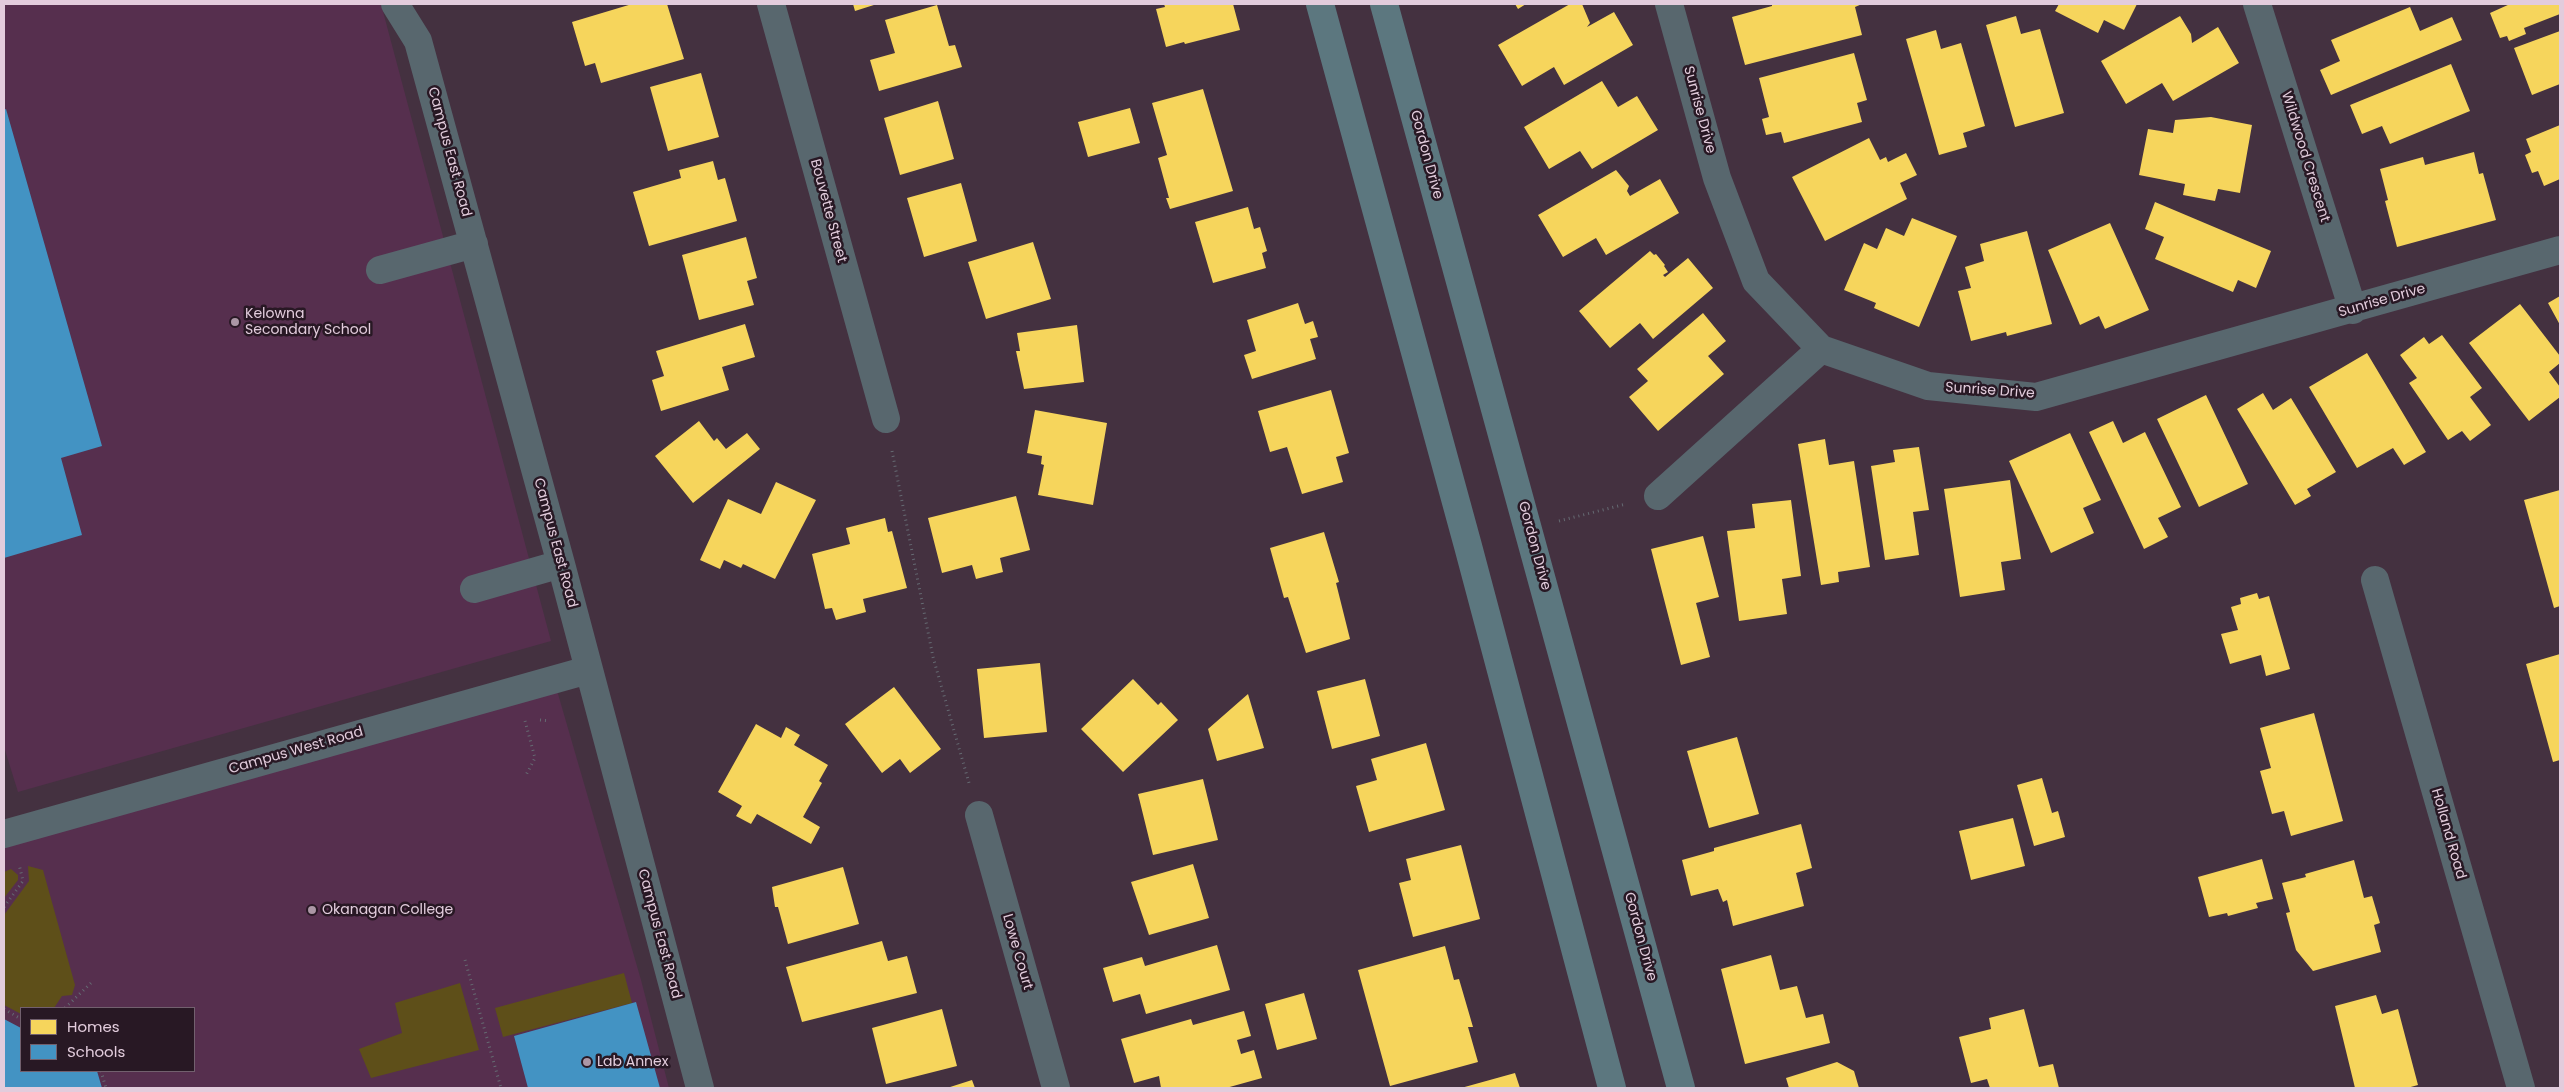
<!DOCTYPE html>
<style>
body{margin:0}
#map{position:relative;width:2564px;height:1092px;overflow:hidden;background:#443140;font-family:Poppins,sans-serif}
canvas{display:block}
.frame{position:absolute;inset:0;border:5px solid #e2ccdc;pointer-events:none}
.legend{position:absolute;left:20px;top:1007px;width:175px;height:65px;box-sizing:border-box;background:#281824;border:1px solid #72606e;margin:0;padding:6px 9px;list-style:none;font-size:15px;color:#e2ccdc}
.legend li{display:flex;align-items:center;gap:10px;height:25px}
.legend b{width:25px;border:1px solid #72606e}
</style>
<div id="map">
<canvas width="2564" height="1092"></canvas>
<div class="frame"></div>
<ul class="legend">
<li><b style="height:14px;background:#f6d55c"></b>Homes</li>
<li><b style="height:14px;background:#4393c3"></b>Schools</li>
</ul>
</div>
<script>
const ctx = document.querySelector('canvas').getContext('2d');
ctx.lineJoin = 'round';
function fill(path, color) { ctx.fillStyle = color; ctx.fill(path, 'evenodd'); }
const shape = rows => new Path2D(rows.map(r => 'M' + r).join(''));
function trace(path, color, width, dash) { ctx.strokeStyle = color; ctx.lineWidth = width; ctx.lineCap = dash ? 'butt' : 'round'; ctx.setLineDash(dash || []); ctx.stroke(path); }
function drawText(font, color, halo, rows, align = 'center') {
  ctx.font = font + ' Poppins,sans-serif'; ctx.lineWidth = 5; ctx.setLineDash([]); ctx.textBaseline = 'middle'; ctx.strokeStyle = halo; ctx.fillStyle = color; for (const [text, x, y, turn = 0] of rows) {
    ctx.save(); ctx.translate(x, y); ctx.rotate((+turn || 0) * Math.PI / 180); ctx.textAlign = isNaN(turn) ? turn : align; if (halo) ctx.strokeText(text, 0, 0); ctx.fillText(text, 0, 0); ctx.restore();
  }
}
fill(shape([
 [4,4,381,4,551,641,18,792,4,747],
 [556,687,641,980,669,1088,4,1088,4,839],
 [21,1008,194,1008,194,1071,21,1071]
]), '#562f4e');
fill(shape([
 [28,866,43,870,75,985,72,995,62,996,54,1008,21,1008,21,1014,4,1005,4,915,29,881],
 [11,869,18,875,18,880,4,898,4,872],
 [624,973,632,1003,503,1037,495,1008],
 [460,983,479,1050,371,1078,359,1049,402,1033,395,1003]
]), '#5e4f19');
fill(shape([
 [632,4,667,4,684,59,601,83,595,63,585,66,572,22],
 [853,4,877,4,855,11],
 [1164,4,1233,4,1240,30,1185,44,1184,42,1166,47,1156,9,1165,7],
 [1515,4,1526,4,1518,9],
 [1570,4,1582,4,1590,23,1587,27,1614,12,1633,45,1564,85,1554,67,1522,86,1498,45],
 [1772,4,1862,4,1855,7,1862,35,1745,65,1732,17,1772,6],
 [2059,4,2137,4,2124,30,2104,20,2098,33,2055,11],
 [2510,4,2560,4,2560,14,2524,28,2526,34,2509,41,2507,36,2500,38,2490,13],
 [937,5,949,46,955,45,962,67,879,91,870,60,895,53,885,20],
 [2410,7,2420,31,2452,17,2462,40,2331,95,2320,70,2340,61,2331,40],
 [2016,16,2021,34,2040,29,2064,113,2015,127,1986,25],
 [2180,16,2191,34,2192,43,2218,27,2239,63,2173,101,2162,83,2126,104,2101,61],
 [1936,30,1941,49,1961,43,1985,126,1963,133,1967,147,1939,155,1906,39],
 [2560,31,2560,84,2532,95,2514,48],
 [1854,53,1867,100,1857,103,1862,122,1784,143,1781,132,1766,135,1762,119,1769,117,1759,78],
 [2451,64,2470,111,2390,144,2382,126,2362,134,2350,105],
 [701,73,719,137,668,151,650,87],
 [1602,81,1618,107,1637,96,1658,130,1592,169,1580,151,1549,169,1524,127],
 [1203,89,1233,191,1170,209,1166,198,1169,198,1158,158,1167,155,1152,103],
 [938,101,954,159,900,175,884,118],
 [1130,108,1140,143,1088,157,1078,122],
 [2211,117,2252,125,2240,193,2218,189,2215,201,2183,195,2185,184,2139,175,2148,129,2173,133,2175,120],
 [2560,125,2560,179,2544,186,2538,171,2532,173,2525,155,2531,152,2526,139],
 [1869,138,1880,160,1886,157,1888,162,1906,153,1917,175,1900,183,1907,199,1825,241,1792,177],
 [2474,152,2479,174,2483,173,2496,220,2397,247,2385,201,2388,200,2380,169,2423,157,2425,165],
 [713,161,718,180,725,178,737,221,649,246,633,192,681,178,679,170],
 [1616,170,1629,186,1627,191,1630,196,1660,179,1679,213,1606,255,1596,238,1563,257,1538,215],
 [961,183,977,241,924,257,907,198],
 [2155,202,2271,251,2256,288,2238,280,2233,292,2155,259,2164,237,2145,229],
 [1248,207,1254,229,1260,227,1267,251,1262,253,1266,268,1213,283,1195,222],
 [1912,218,1957,236,1919,327,1874,308,1876,303,1844,290,1864,243,1877,249,1886,228,1904,236],
 [2110,223,2149,310,2105,329,2099,316,2080,325,2048,250],
 [2027,231,2052,324,2007,336,2006,332,1971,341,1958,291,1971,288,1965,267,1984,261,1980,244],
 [746,237,757,278,747,281,754,305,699,320,682,255],
 [1033,242,1051,299,986,319,968,262],
 [1650,251,1654,255,1656,254,1665,265,1664,266,1668,272,1663,275,1665,277,1688,258,1713,288,1653,339,1640,323,1610,348,1579,311],
 [2560,296,2560,325,2548,303],
 [1298,303,1305,324,1313,321,1318,337,1310,339,1316,359,1252,379,1244,355,1256,351,1247,320],
 [2520,304,2560,356,2560,363,2549,372,2560,387,2560,397,2529,421,2469,343],
 [1703,313,1726,341,1708,356,1724,374,1658,431,1629,397,1648,381,1637,369],
 [745,324,755,357,722,367,729,390,661,411,652,380,664,376,656,351],
 [1077,325,1084,382,1024,389,1016,351,1020,351,1017,333],
 [2442,335,2482,388,2470,397,2491,425,2470,441,2462,431,2448,440,2409,383,2417,378,2400,355,2424,337,2429,344],
 [2367,353,2426,452,2404,465,2393,448,2357,468,2309,387],
 [1331,390,1349,453,1336,457,1343,482,1302,494,1287,447,1270,452,1258,411],
 [2263,393,2273,410,2291,398,2336,472,2307,489,2311,496,2295,505,2237,409],
 [2206,395,2248,484,2199,507,2157,419],
 [1035,410,1107,423,1093,505,1038,495,1044,465,1041,464,1042,456,1027,453],
 [699,421,714,441,717,438,726,449,747,433,760,449,693,503,655,456],
 [2113,421,2123,443,2145,432,2181,507,2158,518,2168,537,2144,549,2089,432],
 [2070,433,2101,500,2083,508,2094,533,2051,553,2009,461],
 [1825,439,1829,465,1854,461,1870,567,1838,572,1839,582,1821,585,1798,444],
 [1919,447,1929,510,1913,512,1919,555,1885,560,1871,466,1895,462,1893,450],
 [2010,480,2021,559,2001,562,2005,590,1960,597,1944,489],
 [776,482,816,500,775,579,743,564,741,568,724,560,720,569,700,560,728,499,761,514],
 [2560,490,2560,606,2554,608,2524,500],
 [1016,496,1030,550,1000,558,1003,572,976,579,972,565,942,573,928,518],
 [1791,500,1801,576,1782,579,1787,614,1739,621,1727,531,1755,528,1752,504],
 [885,518,888,532,892,531,907,588,863,599,866,612,836,620,832,608,825,609,812,554,850,544,846,528],
 [1324,532,1339,582,1336,583,1350,639,1306,653,1288,597,1284,598,1270,548],
 [1703,536,1719,597,1696,603,1710,657,1681,665,1651,549],
 [2257,593,2259,599,2269,596,2290,669,2266,676,2261,655,2230,664,2221,634,2238,630,2231,607,2241,604,2240,598],
 [2560,654,2560,760,2553,762,2526,664],
 [1040,663,1047,732,984,738,977,669],
 [1133,679,1158,705,1161,702,1178,720,1123,772,1081,729],
 [1365,679,1380,736,1332,749,1317,691],
 [894,687,941,749,910,773,900,759,882,773,845,724],
 [1248,694,1264,748,1217,761,1208,729],
 [2314,713,2343,821,2291,836,2284,811,2272,814,2260,771,2271,768,2260,728],
 [756,724,781,738,786,727,800,735,794,745,828,765,819,781,822,783,803,817,820,827,811,844,757,814,751,824,736,816,742,806,718,792],
 [1737,737,1759,814,1709,828,1687,751],
 [1426,743,1445,810,1369,832,1356,786,1377,780,1371,759],
 [2042,778,2052,813,2058,811,2065,837,2034,846,2017,785],
 [1203,779,1218,840,1153,855,1138,794],
 [2013,818,2025,866,1971,880,1959,831],
 [1801,824,1812,868,1796,873,1804,906,1733,926,1727,900,1723,902,1718,889,1691,896,1682,860,1714,851,1714,848],
 [1461,845,1480,919,1413,937,1399,883,1411,880,1406,859],
 [2262,859,2273,899,2256,903,2258,908,2228,916,2227,913,2209,917,2198,877],
 [2354,860,2364,898,2372,896,2380,923,2374,925,2381,952,2313,971,2296,950,2286,913,2290,912,2282,883,2306,877,2305,874],
 [1193,864,1209,918,1149,935,1131,882],
 [843,867,859,924,788,944,778,907,775,907,772,887],
 [882,941,888,961,907,956,917,993,802,1022,786,967],
 [1217,945,1230,990,1146,1014,1140,994,1113,1002,1103,968,1142,957,1145,966],
 [1445,946,1454,980,1459,979,1473,1027,1468,1027,1478,1062,1390,1086,1358,970],
 [1771,955,1780,990,1797,986,1806,1018,1823,1014,1830,1043,1745,1064,1721,969],
 [1304,993,1317,1039,1277,1050,1265,1004],
 [2376,995,2382,1014,2398,1009,2418,1085,2407,1088,2355,1088,2335,1006],
 [942,1009,957,1066,886,1084,872,1028],
 [2024,1009,2039,1067,2053,1064,2059,1088,1990,1088,1987,1079,1971,1083,1959,1037,1991,1029,1989,1018],
 [1244,1011,1251,1036,1237,1040,1241,1054,1254,1050,1262,1078,1226,1088,1161,1088,1159,1076,1134,1083,1121,1039,1191,1019,1193,1025],
 [1837,1062,1854,1071,1859,1088,1789,1088,1786,1078],
 [1515,1073,1520,1088,1461,1088],
 [972,1080,975,1088,947,1088]
]), '#f6d55c');
fill(shape([
 [6,109,102,446,61,458,82,535,4,558,4,110],
 [636,1002,660,1088,528,1088,514,1036],
 [4,1019,21,1028,21,1071,97,1071,102,1088,4,1088]
]), '#4393c3');
trace(shape([
 [892,451,933,657,969,783],
 [1559,521,1626,504],
 [540,720,550,721],
 [525,721,535,758,525,777],
 [4,907,23,881,19,864],
 [465,960,501,1088],
 [65,1008,91,983],
 [4,1009,21,1019],
 [101,1071,106,1088]
]), '#656a72', 3, [1, 4]);
trace(shape([
 [395,4,418,41,561,564,700,1088],
 [771,4,886,419],
 [1669,4,1717,178,1756,281,1821,349,1928,386,2036,397,2560,250],
 [2257,4,2353,310],
 [380,270,474,244],
 [1658,496,1821,349],
 [2375,580,2521,1088],
 [474,589,561,564],
 [979,815,1056,1088],
 [4,834,588,670]
]), '#58676e', 28);
trace(shape([
 [1320,4,1468,546,1612,1088],
 [1384,4,1681,1088]
]), '#5c777f', 28);
for (const [x, y, r, color] of [
 [235,322,5,"#ab96a5"],
 [312,910,5,"#ab96a5"],
 [587,1062,5,"#ab96a5"]
]) { const dot = new Path2D(); dot.arc(x, y, r, 0, 2 * Math.PI); ctx.fillStyle = color; ctx.fill(dot); trace(dot, '#281824', 2); }
drawText('14px', '#e2ccdc', '#281824', [
 ["Sunrise Drive",1699,110,75],
 ["Campus East Road",449,152,75],
 ["Gordon Drive",1426,155,75],
 ["Wildwood Crescent",2305,157,73],
 ["Bouvette Street",828,211,75],
 ["Sunrise Drive",2382,301,-16],
 ["Sunrise Drive",1990,391,4],
 ["Campus East Road",555,543,75],
 ["Gordon Drive",1534,546,75],
 ["Campus West Road",296,751,-16],
 ["Holland Road",2448,834,74],
 ["Campus East Road",659,934,75],
 ["Gordon Drive",1640,937,75],
 ["Lowe Court",1017,952,74]
]);
drawText('14px', '#e2ccdc', '#281824', [
 ["Kelowna",245,314],
 ["Secondary School",245,330],
 ["Okanagan College",322,910],
 ["Lab Annex",597,1062]
], 'left');
</script>
